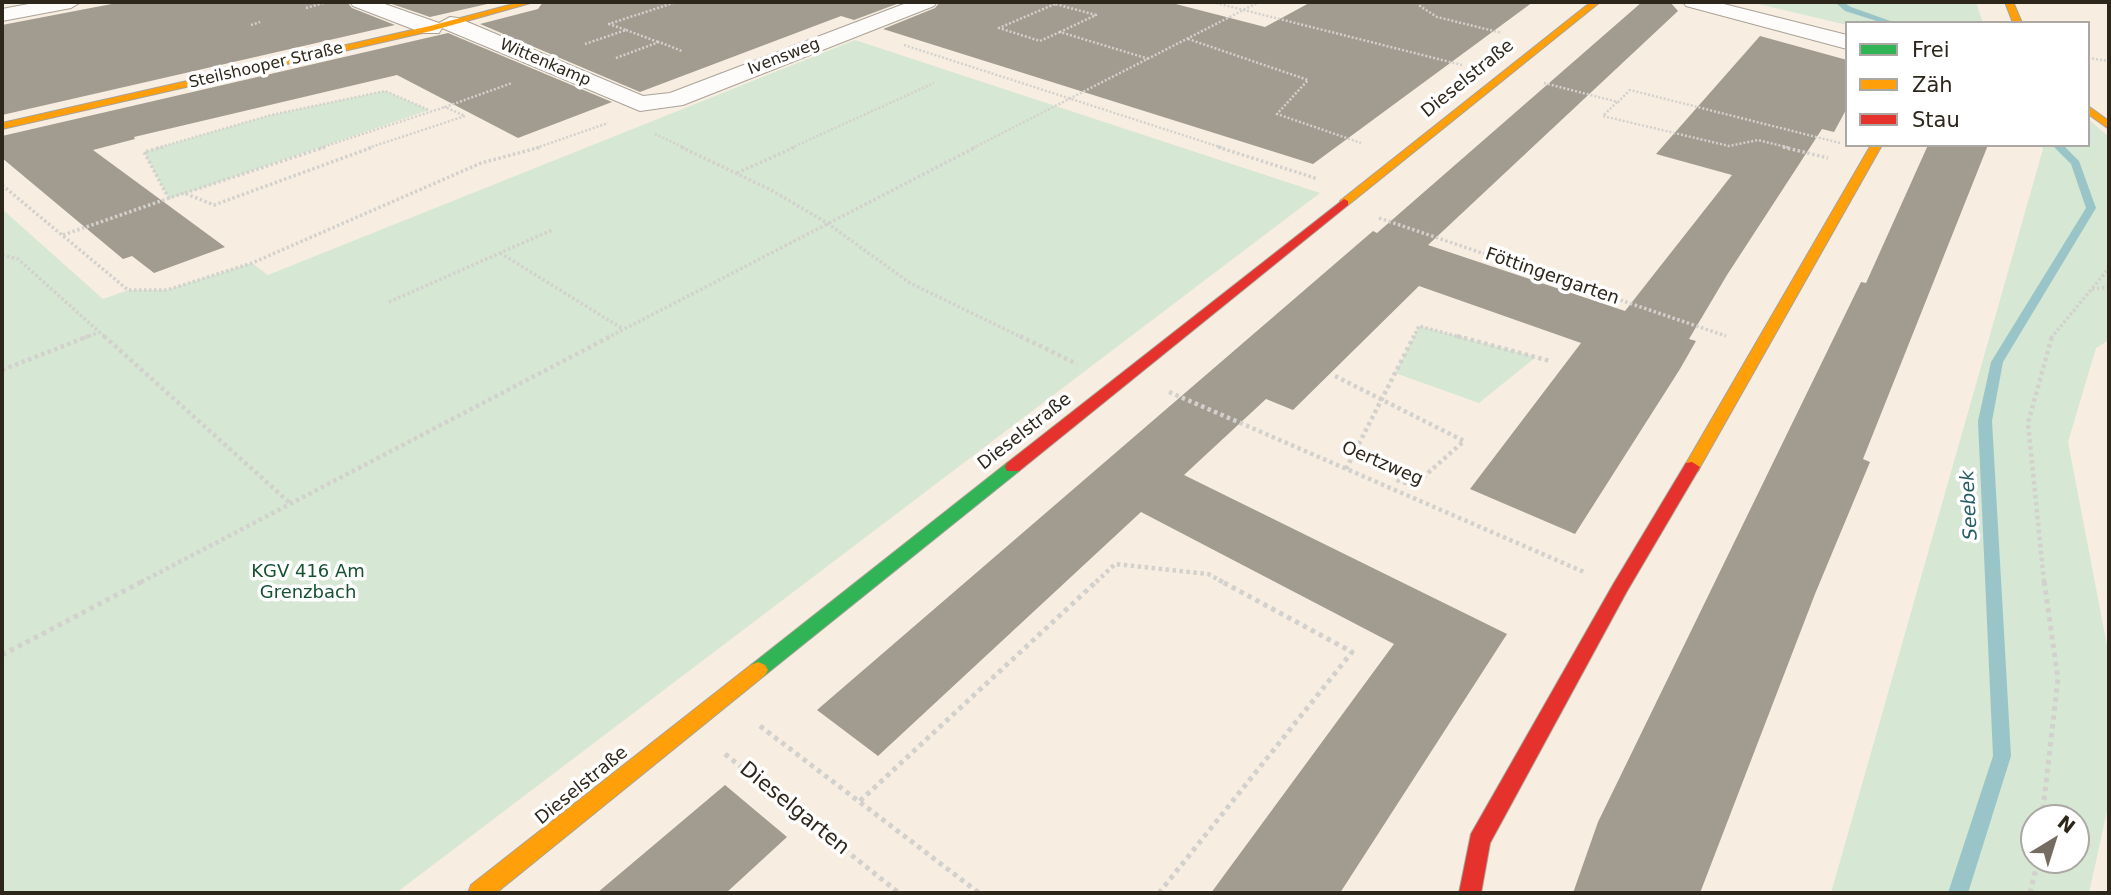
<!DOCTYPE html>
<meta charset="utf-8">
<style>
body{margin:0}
#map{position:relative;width:2111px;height:895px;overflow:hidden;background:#f7eee1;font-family:"DejaVu Sans",sans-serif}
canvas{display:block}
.frame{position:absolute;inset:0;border:4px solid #2d261b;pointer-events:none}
.legend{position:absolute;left:1845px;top:21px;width:245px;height:126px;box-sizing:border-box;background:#fff;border:2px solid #aba8a4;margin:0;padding:9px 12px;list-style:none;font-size:21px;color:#2d261b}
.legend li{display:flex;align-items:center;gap:14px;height:35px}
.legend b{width:35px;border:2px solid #aba8a4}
.north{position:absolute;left:2020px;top:804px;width:70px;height:70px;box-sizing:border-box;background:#fff;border:2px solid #aba8a4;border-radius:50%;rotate:38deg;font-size:19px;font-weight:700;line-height:28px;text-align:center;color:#2d261b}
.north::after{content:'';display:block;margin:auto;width:24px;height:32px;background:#746c60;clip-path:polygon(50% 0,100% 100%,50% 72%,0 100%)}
</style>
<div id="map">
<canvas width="2111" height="895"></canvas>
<div class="frame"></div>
<ul class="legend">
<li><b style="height:9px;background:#30b455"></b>Frei</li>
<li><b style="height:9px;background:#ff9f0a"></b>Zäh</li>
<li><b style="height:9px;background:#e5322d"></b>Stau</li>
</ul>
<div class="north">N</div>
</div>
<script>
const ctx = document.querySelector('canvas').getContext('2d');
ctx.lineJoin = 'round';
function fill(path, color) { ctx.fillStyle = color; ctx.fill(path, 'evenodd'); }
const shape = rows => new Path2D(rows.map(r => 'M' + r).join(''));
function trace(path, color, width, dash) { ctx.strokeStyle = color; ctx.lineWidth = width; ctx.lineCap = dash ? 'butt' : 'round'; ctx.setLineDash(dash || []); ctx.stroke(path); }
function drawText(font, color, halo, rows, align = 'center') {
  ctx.font = font + ' "DejaVu Sans",sans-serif'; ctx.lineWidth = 7; ctx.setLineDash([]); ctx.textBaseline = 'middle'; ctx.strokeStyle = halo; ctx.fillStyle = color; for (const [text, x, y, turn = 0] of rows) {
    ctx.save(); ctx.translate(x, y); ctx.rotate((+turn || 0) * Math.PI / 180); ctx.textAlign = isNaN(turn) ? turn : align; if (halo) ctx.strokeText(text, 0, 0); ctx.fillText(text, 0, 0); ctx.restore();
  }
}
fill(shape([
 [1750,2,1976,2,1983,23,1847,25],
 [855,40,1320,193,396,893,2,893,2,209,103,299,128,290,167,290,252,263,268,275],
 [385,91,429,110,169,199,144,152,271,115],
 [2088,119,2109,137,2109,340,2096,348,2068,442,2109,656,2109,802,2089,893,1831,893,2043,149,2041,145,2088,145],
 [2034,818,2076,818,2076,860,2034,860],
 [1419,326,1536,357,1479,403,1395,373]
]), '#d6e7d3');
fill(shape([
 [1835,2,1843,2,1851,7,1896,23,1883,23,1845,11,1835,2],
 [2052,145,2063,145,2079,161,2096,208,2003,362,1992,421,2011,756,1968,893,1948,893,1993,756,1978,421,1991,362,2086,208,2071,164,2052,145]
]), '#9ac5c8');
fill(shape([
 [122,2,347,2,352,8,395,25,2,115,2,25],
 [386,2,496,2,430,17],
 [543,2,902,2,854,20,841,16,640,92,480,24,538,9],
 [940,2,1168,2,1265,27,1311,2,1533,2,1313,164,883,29,935,8],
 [1642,2,1670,2,1678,11,1428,245,1625,311,1732,175,1656,154,1760,36,1847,60,1847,108,1834,132,1822,129,1727,275,1689,339,1696,341,1680,369,1575,534,1470,489,1581,343,1419,286,1293,410,1266,399,1184,475,1507,634,1340,893,1211,893,1394,644,1141,512,878,756,817,710,1373,231,1377,233],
 [448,33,612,102,518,138,397,75,134,137,135,139,93,150,225,247,154,273,132,256,123,259,2,158,2,136],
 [1928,145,1988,145,1863,459,1870,462,1815,594,1700,893,1573,893,1598,822,1616,785,1861,282,1866,283],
 [725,785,787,837,726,893,597,893]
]), '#a29b90');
const street = shape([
 [39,2,81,2,71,8,2,21,2,9,39,2],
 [350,2,379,2,439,23,442,28,439,33,423,33,353,6,350,2],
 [909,2,937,2,934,6,683,105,640,111,442,28,439,23,450,17,458,18,643,96,670,93,909,2],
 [1683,2,1716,2,1847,35,1847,49,1686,6,1683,2]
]);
const fast = shape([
 [1013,462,1021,467,1019,471,765,675,758,678,751,675,748,670,751,665,1007,463,1013,462]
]);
const slow = shape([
 [521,2,534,2,431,31,2,129,2,123,430,26,521,2],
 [1591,2,1600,2,1348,205,1340,205,1340,201,1591,2],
 [2005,2,2013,2,2022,23,2013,23,2005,2],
 [2088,106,2109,121,2109,129,2088,114,2088,106],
 [1871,145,1882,145,1700,467,1698,471,1686,471,1684,467,1871,145],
 [758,662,765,665,768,670,765,675,496,893,468,893,471,885,751,665,758,662]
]);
const jam = shape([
 [1344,199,1348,201,1348,205,1019,471,1007,471,1005,467,1007,463,1344,199],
 [1692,462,1700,467,1627,591,1490,843,1481,893,1459,893,1471,834,1614,583,1686,463,1692,462]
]);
trace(street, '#a9a297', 2);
trace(fast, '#a9a297', 2);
trace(slow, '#a9a297', 2);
trace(jam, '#a9a297', 2);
trace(shape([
 [1048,2,1096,15,1060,32,1149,59],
 [1212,2,1462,65],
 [1423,2,1420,6,1437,17,1502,33],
 [1055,4,999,28,1040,41,1060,32],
 [306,8,327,2],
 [251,25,260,22],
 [626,30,658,42],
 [1188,39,1308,80,1277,114,1361,143],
 [585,44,626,30,609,24,676,2],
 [904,45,1223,148],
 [616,58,659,42,682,51],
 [2088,58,2109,61],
 [1544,83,1618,102,1630,90,1840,143],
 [1617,102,1603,116,1729,146,1758,140,1790,148],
 [655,134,685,148],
 [157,148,271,115,385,91,429,110],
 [320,148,445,107],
 [368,148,465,116,445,107,512,83],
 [536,148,608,123],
 [791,148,934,83],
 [973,148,1259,2]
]), '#d3d1cd', 2.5, [2, 2]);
trace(shape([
 [163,147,144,152,169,199],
 [681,147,771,190,827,223,910,283,1023,338],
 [1218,147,1318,179],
 [1783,147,1828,158],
 [737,173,795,147],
 [2,185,128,290,167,290,252,263,481,163,541,147],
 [185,193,325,147],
 [1379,218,1726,336],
 [63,235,184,193,214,205,373,147],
 [500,253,623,329],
 [2,255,18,259,106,338],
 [2092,289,2109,287],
 [389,302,552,230],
 [84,338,97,333],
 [607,338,976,147],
 [1413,338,1419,326,1464,338],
 [2051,338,2109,268]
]), '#d3d1cd', 3.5, [2.5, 2.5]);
trace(shape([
 [104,336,291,504],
 [1020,336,1077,364],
 [1457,336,1550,361],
 [2,370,89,336],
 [1335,376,1464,441,1420,480,1406,483,1393,479],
 [1169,392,1584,572],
 [1346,469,1414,336],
 [141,582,611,336],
 [1096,582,1115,564,1208,574,1223,582],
 [2044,582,2028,423,2052,336]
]), '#d3d1cd', 4.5, [3.5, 3.5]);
trace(shape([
 [2,655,145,580],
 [760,726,979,893],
 [725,754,899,893],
 [860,801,1098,580],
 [2042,818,2058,679,2044,580],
 [1159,893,1352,652,1219,580],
 [2030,893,2038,860]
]), '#d3d1cd', 5, [4.5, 4.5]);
fill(street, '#fefcfa');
fill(fast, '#30b455');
fill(slow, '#ff9f0a');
fill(jam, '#e5322d');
drawText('16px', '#2d261b', '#fff', [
 ["Ivensweg",784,57,-21],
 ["Wittenkamp",545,63,23],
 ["Steilshooper Straße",266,66,-13]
]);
drawText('18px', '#2d261b', '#fff', [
 ["Dieselstraße",1468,79,-39],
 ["Föttingergarten",1552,277,19],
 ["Dieselstraße",1025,432,-38],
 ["Oertzweg",1382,464,23],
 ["Dieselstraße",582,786,-39]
]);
drawText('18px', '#155032', '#fff', [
 ["KGV 416 Am",308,572],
 ["Grenzbach",308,593]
]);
drawText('italic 19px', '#275e66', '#fff', [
 ["Seebek",1970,505,-93]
]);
drawText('21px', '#2d261b', '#fff', [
 ["Dieselgarten",794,809,39]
]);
</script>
